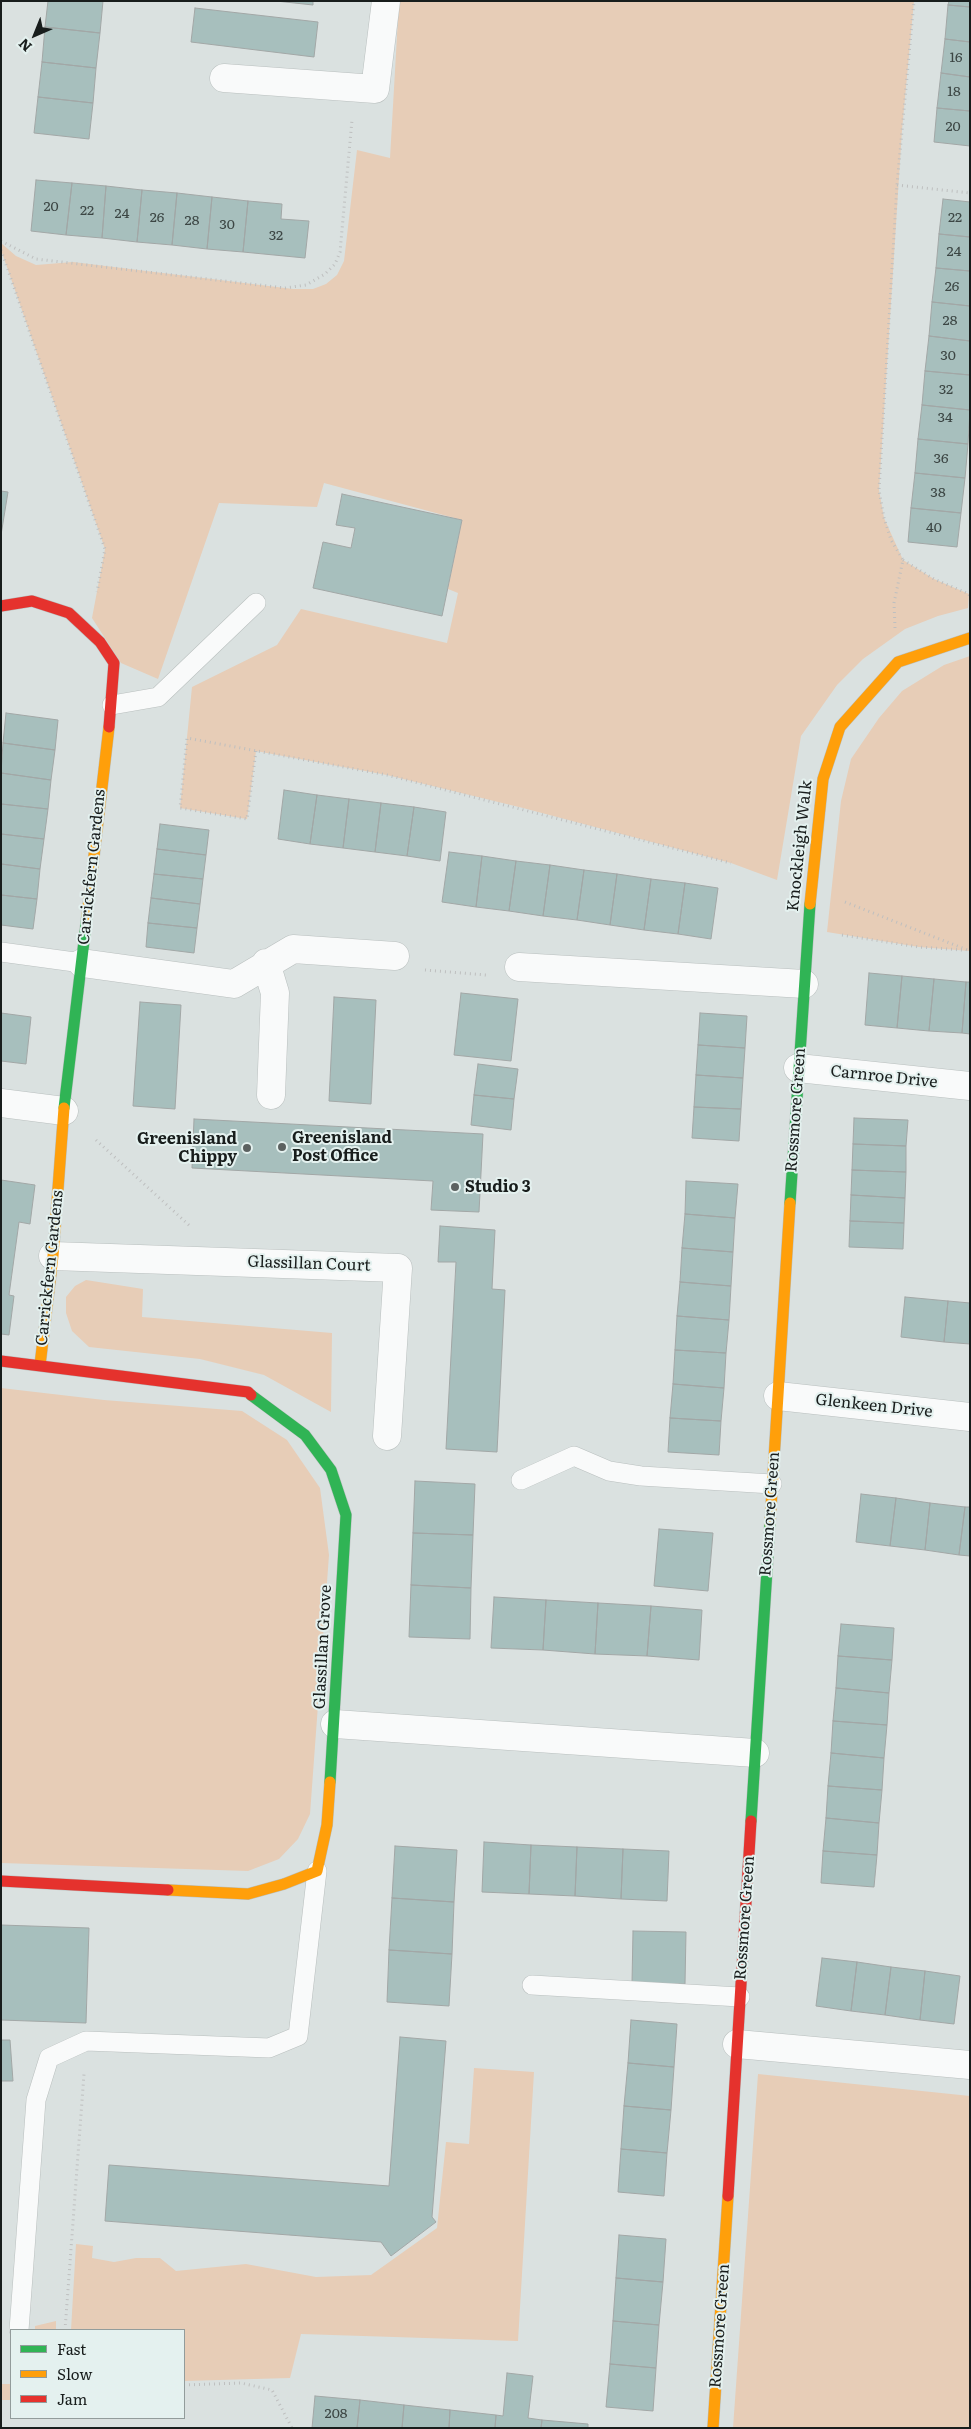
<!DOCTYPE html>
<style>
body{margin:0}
#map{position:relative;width:971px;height:2429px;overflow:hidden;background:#dae1e0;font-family:Literata,serif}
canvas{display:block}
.frame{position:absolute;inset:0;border:2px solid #181d1c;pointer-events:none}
.legend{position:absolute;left:10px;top:2329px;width:175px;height:90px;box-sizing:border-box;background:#e4f1ef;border:1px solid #929c9b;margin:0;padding:6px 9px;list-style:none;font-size:15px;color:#181d1c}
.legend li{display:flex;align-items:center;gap:10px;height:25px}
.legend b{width:25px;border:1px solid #929c9b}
.north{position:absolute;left:10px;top:10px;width:50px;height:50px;-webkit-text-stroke:4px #e4f1ef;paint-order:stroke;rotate:224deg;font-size:14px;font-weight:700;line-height:20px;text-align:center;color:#181d1c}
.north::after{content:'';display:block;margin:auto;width:18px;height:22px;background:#181d1c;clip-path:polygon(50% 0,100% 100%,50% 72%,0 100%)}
</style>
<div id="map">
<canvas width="971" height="2429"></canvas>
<div class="frame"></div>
<ul class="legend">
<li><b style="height:6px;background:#30b455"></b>Fast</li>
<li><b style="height:6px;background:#ff9f0a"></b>Slow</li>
<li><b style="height:6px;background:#e5322d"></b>Jam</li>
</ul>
<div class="north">N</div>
</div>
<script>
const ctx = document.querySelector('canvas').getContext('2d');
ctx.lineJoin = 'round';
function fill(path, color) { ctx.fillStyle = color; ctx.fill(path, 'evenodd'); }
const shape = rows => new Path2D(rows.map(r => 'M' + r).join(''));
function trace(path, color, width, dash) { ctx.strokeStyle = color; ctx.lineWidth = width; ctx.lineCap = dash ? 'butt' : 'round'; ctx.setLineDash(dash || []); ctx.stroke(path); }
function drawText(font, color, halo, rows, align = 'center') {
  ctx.font = font + ' Literata,serif'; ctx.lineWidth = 4; ctx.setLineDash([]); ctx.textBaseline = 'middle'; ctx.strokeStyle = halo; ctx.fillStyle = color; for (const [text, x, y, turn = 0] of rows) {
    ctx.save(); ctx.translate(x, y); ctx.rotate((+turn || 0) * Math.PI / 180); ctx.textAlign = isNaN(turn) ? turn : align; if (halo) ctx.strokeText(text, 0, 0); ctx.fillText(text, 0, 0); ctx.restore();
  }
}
fill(shape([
 [399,1,914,1,902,130,879,490,884,518,903,560,934,579,969,594,968,608,938,616,905,629,863,659,837,685,801,736,777,880,731,863,523,808,387,775,256,751,247,819,180,808,192,687,277,645,301,609,447,643,458,593,448,589,462,520,324,483,317,507,219,503,158,679,121,663,92,618,105,549,1,250,1,243,16,256,36,265,73,262,293,289,313,289,326,284,337,275,344,261,357,150,390,158],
 [970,656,970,951,919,947,827,932,841,801,851,759,879,718,902,691,944,665],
 [86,1280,143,1289,142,1317,332,1333,331,1412,264,1375,200,1359,89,1347,72,1331,66,1313,66,1297,75,1286],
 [1,1388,104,1400,242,1411,287,1440,320,1488,329,1555,310,1814,298,1839,279,1859,248,1871,1,1863],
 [474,2068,534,2072,518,2341,301,2334,290,2378,184,2381,184,2330,71,2330,76,2244,93,2246,92,2258,114,2262,136,2258,160,2258,176,2271,246,2264,316,2277,371,2275,437,2228,446,2142,469,2144],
 [758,2074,970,2096,970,2428,733,2428],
 [56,2321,56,2330,35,2330,35,2326],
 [1,2384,11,2384,11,2400,1,2400]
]), '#e7cdb7');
const building = shape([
 [48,1,103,1,100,33,45,27,48,1],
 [276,1,313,1,313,5,276,1],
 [949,1,970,1,970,7,948,5,949,1],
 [948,5,970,7,970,42,945,39,948,5],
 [195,8,318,22,314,57,191,42,195,8],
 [45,27,100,33,96,68,42,62,45,27],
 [945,39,970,42,970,77,941,73,945,39],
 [42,62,96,68,93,103,38,97,42,62],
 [941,73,970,77,970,111,937,108,941,73],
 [38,97,93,103,89,139,34,133,38,97],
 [937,108,970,111,970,146,934,142,937,108],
 [36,180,72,183,66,235,31,231,36,180],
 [72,183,106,186,102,238,66,235,72,183],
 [106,186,142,190,137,242,102,238,106,186],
 [142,190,177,193,172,245,137,242,142,190],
 [177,193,212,197,207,249,172,245,177,193],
 [212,197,248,201,243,252,207,249,212,197],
 [943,199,970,202,970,237,939,234,943,199],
 [248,201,282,204,281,219,309,221,305,258,243,252,248,201],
 [939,234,970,237,970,271,936,268,939,234],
 [936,268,970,271,970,306,932,302,936,268],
 [932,302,970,306,970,341,929,336,932,302],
 [929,336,970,341,970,375,925,371,929,336],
 [925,371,970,375,970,410,922,405,925,371],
 [922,405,970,410,968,444,918,439,922,405],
 [918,439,968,444,965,478,915,473,918,439],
 [915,473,965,478,961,513,911,508,915,473],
 [1,491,8,492,1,535,1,491],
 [342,494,462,520,442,616,313,588,323,542,351,548,355,528,336,525,342,494],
 [911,508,961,513,957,547,908,542,911,508],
 [6,713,58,720,55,750,3,743,6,713],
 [3,743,55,750,51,780,1,773,3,743],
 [1,773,51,780,48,809,1,804,1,773],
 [284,790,317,795,310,844,278,839,284,790],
 [317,795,349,799,343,848,310,844,317,795],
 [349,799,381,803,375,852,343,848,349,799],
 [381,803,414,807,407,856,375,852,381,803],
 [1,804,48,809,44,839,1,834,1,804],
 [414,807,446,812,440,861,407,856,414,807],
 [160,824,209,830,206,855,157,849,160,824],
 [1,834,44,839,40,869,1,864,1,834],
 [157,849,206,855,203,879,154,874,157,849],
 [449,852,482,856,476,907,442,902,449,852],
 [482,856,516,861,509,911,476,907,482,856],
 [516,861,550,865,543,916,509,911,516,861],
 [1,864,40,869,37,899,1,895,1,864],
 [550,865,584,870,577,920,543,916,550,865],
 [584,870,617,874,610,925,577,920,584,870],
 [154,874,203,879,200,904,151,898,154,874],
 [617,874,651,879,644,930,610,925,617,874],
 [651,879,685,883,678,934,644,930,651,879],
 [685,883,718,888,711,939,678,934,685,883],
 [1,895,37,899,33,929,1,925,1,895],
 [151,898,200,904,197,928,148,923,151,898],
 [148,923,197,928,194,953,146,947,148,923],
 [869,973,902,976,897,1028,865,1025,869,973],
 [902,976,934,979,929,1031,897,1028,902,976],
 [934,979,966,982,962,1033,929,1031,934,979],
 [966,982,970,982,970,1034,962,1033,966,982],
 [461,993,518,999,511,1061,454,1055,461,993],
 [334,997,376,1000,371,1104,329,1101,334,997],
 [140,1002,181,1005,175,1109,133,1106,140,1002],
 [1,1013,31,1017,26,1064,1,1061,1,1013],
 [700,1013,747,1016,745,1048,698,1045,700,1013],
 [698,1045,745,1048,743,1078,696,1075,698,1045],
 [478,1064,518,1069,514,1099,474,1095,478,1064],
 [696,1075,743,1078,741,1109,694,1107,696,1075],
 [474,1095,514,1099,511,1130,471,1125,474,1095],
 [694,1107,741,1109,739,1141,692,1138,694,1107],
 [854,1118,908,1120,906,1146,853,1144,854,1118],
 [194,1119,483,1134,479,1212,431,1210,433,1181,192,1168,194,1119],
 [853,1144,906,1146,906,1172,852,1170,853,1144],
 [852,1170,906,1172,905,1198,851,1195,852,1170],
 [1,1180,35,1185,30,1224,19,1222,9,1295,14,1296,9,1335,1,1334,1,1180],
 [686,1181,738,1184,735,1218,685,1214,686,1181],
 [851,1195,905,1198,904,1223,850,1221,851,1195],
 [685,1214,735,1218,733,1252,682,1248,685,1214],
 [850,1221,904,1223,903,1249,849,1247,850,1221],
 [440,1226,495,1230,492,1289,505,1290,497,1452,446,1449,456,1262,438,1262,440,1226],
 [682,1248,733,1252,731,1286,680,1282,682,1248],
 [680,1282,731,1286,729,1320,677,1316,680,1282],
 [905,1297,948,1301,944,1342,901,1337,905,1297],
 [948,1301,970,1303,970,1344,944,1342,948,1301],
 [677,1316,729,1320,726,1353,675,1350,677,1316],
 [675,1350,726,1353,724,1388,673,1384,675,1350],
 [673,1384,724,1388,721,1421,670,1418,673,1384],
 [670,1418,721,1421,719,1455,668,1452,670,1418],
 [415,1481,475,1484,473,1535,413,1533,415,1481],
 [861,1494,896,1498,890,1546,856,1542,861,1494],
 [896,1498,930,1503,925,1550,890,1546,896,1498],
 [930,1503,965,1507,959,1555,925,1550,930,1503],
 [965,1507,970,1507,970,1556,959,1555,965,1507],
 [659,1529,713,1533,708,1591,654,1586,659,1529],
 [413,1533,473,1535,471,1588,411,1585,413,1533],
 [411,1585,471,1588,470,1639,409,1637,411,1585],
 [494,1597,546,1600,543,1650,491,1648,494,1597],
 [546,1600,598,1603,595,1654,543,1650,546,1600],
 [598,1603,651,1606,647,1656,595,1654,598,1603],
 [651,1606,702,1610,699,1660,647,1656,651,1606],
 [841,1624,894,1628,892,1660,838,1656,841,1624],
 [838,1656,892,1660,889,1693,836,1688,838,1656],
 [836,1688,889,1693,887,1725,833,1721,836,1688],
 [833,1721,887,1725,884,1758,831,1753,833,1721],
 [831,1753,884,1758,882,1790,828,1786,831,1753],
 [828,1786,882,1790,879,1823,826,1818,828,1786],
 [826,1818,879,1823,877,1855,823,1851,826,1818],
 [484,1842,531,1845,529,1894,482,1892,484,1842],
 [531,1845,577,1847,575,1896,529,1894,531,1845],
 [395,1846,457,1850,454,1902,392,1898,395,1846],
 [577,1847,623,1849,621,1899,575,1896,577,1847],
 [623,1849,669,1851,667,1901,621,1899,623,1849],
 [823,1851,877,1855,874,1887,821,1883,823,1851],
 [392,1898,454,1902,452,1954,389,1950,392,1898],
 [1,1925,89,1928,86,2023,1,2020,1,1925],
 [633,1931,686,1932,685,1984,632,1983,633,1931],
 [389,1950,452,1954,449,2006,387,2002,389,1950],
 [822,1958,857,1962,851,2011,816,2006,822,1958],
 [857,1962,891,1967,885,2015,851,2011,857,1962],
 [891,1967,925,1971,920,2020,885,2015,891,1967],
 [925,1971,960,1976,954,2024,920,2020,925,1971],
 [631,2020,677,2024,674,2067,628,2063,631,2020],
 [400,2037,446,2041,432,2217,436,2222,391,2256,381,2242,105,2221,109,2165,389,2186,400,2037],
 [1,2040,10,2040,13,2081,1,2081,1,2040],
 [628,2063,674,2067,671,2110,624,2106,628,2063],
 [624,2106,671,2110,667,2153,621,2149,624,2106],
 [621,2149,667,2153,664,2196,618,2192,621,2149],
 [619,2235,666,2239,663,2282,616,2278,619,2235],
 [616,2278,663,2282,659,2325,613,2321,616,2278],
 [613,2321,659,2325,656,2368,610,2364,613,2321],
 [610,2364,656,2368,653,2411,606,2407,610,2364],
 [507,2373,533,2376,528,2418,542,2420,541,2428,495,2428,496,2415,503,2416,507,2373],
 [315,2396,360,2400,357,2428,312,2428,315,2396],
 [360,2400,404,2405,402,2428,357,2428,360,2400],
 [404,2405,450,2410,449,2428,402,2428,404,2405],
 [450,2410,496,2415,495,2428,449,2428,450,2410],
 [542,2420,588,2424,588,2428,541,2428,542,2420]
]);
fill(building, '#a7bfbd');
trace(building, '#a2a7a6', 1);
const lane = shape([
 [112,705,158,697,256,603],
 [1,952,82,963],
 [521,1480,574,1456,609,1471,641,1476,772,1484],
 [532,1985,740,1997],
 [19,2330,36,2100,49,2058,86,2041,269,2048,298,2036,317,1871]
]);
const street = shape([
 [224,78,375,89,386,1],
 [82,963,234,984,293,949,395,956],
 [266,963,275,993,271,1095],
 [519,967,804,984],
 [798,1068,970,1086],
 [1,1103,64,1111],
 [53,1256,398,1268,387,1436],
 [778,1396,970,1417],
 [335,1724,755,1753],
 [737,2044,970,2065]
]);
const fast = shape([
 [64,1108,87,916],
 [790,1203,810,904],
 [251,1395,305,1435,331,1470,346,1515,330,1782],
 [751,1821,770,1523]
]);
const slow = shape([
 [810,904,823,779,840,727,898,662,970,638],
 [87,916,109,727],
 [40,1365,53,1256,64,1108],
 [770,1523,790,1203],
 [168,1890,248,1894,284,1884,317,1871,327,1825,330,1782],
 [713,2428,728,2196]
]);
const jam = shape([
 [1,606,32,601,69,613,100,642,114,663,109,727],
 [1,1361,248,1392,251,1395],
 [1,1881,168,1890],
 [728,2196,751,1821]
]);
trace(lane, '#b9bfbe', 20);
trace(street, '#b9bfbe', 29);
trace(fast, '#b9bfbe', 12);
trace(slow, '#b9bfbe', 12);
trace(jam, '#b9bfbe', 12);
trace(shape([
 [897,185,970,193],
 [1,241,36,259,285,288,306,285,325,274,335,264,340,252,352,120],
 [1,250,105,549,97,592],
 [903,560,934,579,969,594,970,598],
 [895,628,894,603,903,560,891,540,884,518,879,490,897,185,914,1],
 [256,751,247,819,180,808,187,738,387,775,731,863],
 [845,902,970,951],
 [842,935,919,947,962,950],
 [425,970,486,975],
 [96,1140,191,1227],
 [65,2330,84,2074],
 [184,2385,241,2383,272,2390,292,2428]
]), '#bebfbf', 3, [1, 4]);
trace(lane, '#f9fafa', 19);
trace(street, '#f9fafa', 28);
trace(fast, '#30b455', 11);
trace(slow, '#ff9f0a', 11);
trace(jam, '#e5322d', 11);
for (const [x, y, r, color] of [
 [282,1147,5,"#5c6261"],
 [247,1148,5,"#5c6261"],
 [455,1187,5,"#5c6261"]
]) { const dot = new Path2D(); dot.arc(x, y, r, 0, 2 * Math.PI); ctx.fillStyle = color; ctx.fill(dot); trace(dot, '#e4f1ef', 2); }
drawText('14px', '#3c4644', null, [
 ["16",956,58],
 ["18",954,92],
 ["20",953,127],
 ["20",51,207],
 ["22",87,211],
 ["24",122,214],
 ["26",157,218],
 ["22",955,218],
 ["28",192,221],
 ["30",227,225],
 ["32",276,236],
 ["24",954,252],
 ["26",952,287],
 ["28",950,321],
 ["30",948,356],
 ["32",946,390],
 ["34",945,418],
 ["36",941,459],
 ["38",938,493],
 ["40",934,528],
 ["208",336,2414]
]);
drawText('16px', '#181d1c', '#e4f1ef', [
 ["Knockleigh Walk",800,846,-84],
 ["Carrickfern Gardens",92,867,-84],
 ["Carnroe Drive",884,1077,6],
 ["Rossmore Green",796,1110,-86],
 ["Glassillan Court",309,1264,2],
 ["Carrickfern Gardens",50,1268,-84],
 ["Glenkeen Drive",874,1406,6],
 ["Rossmore Green",770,1514,-86],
 ["Glassillan Grove",323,1647,-87],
 ["Rossmore Green",745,1918,-86],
 ["Rossmore Green",720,2326,-86]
]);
drawText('bold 16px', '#181d1c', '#e4f1ef', [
 ["Greenisland",292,1138],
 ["Post Office",292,1156],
 ["Greenisland",237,1139,"right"],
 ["Chippy",237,1157,"right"],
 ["Studio 3",465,1187]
], 'left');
</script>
